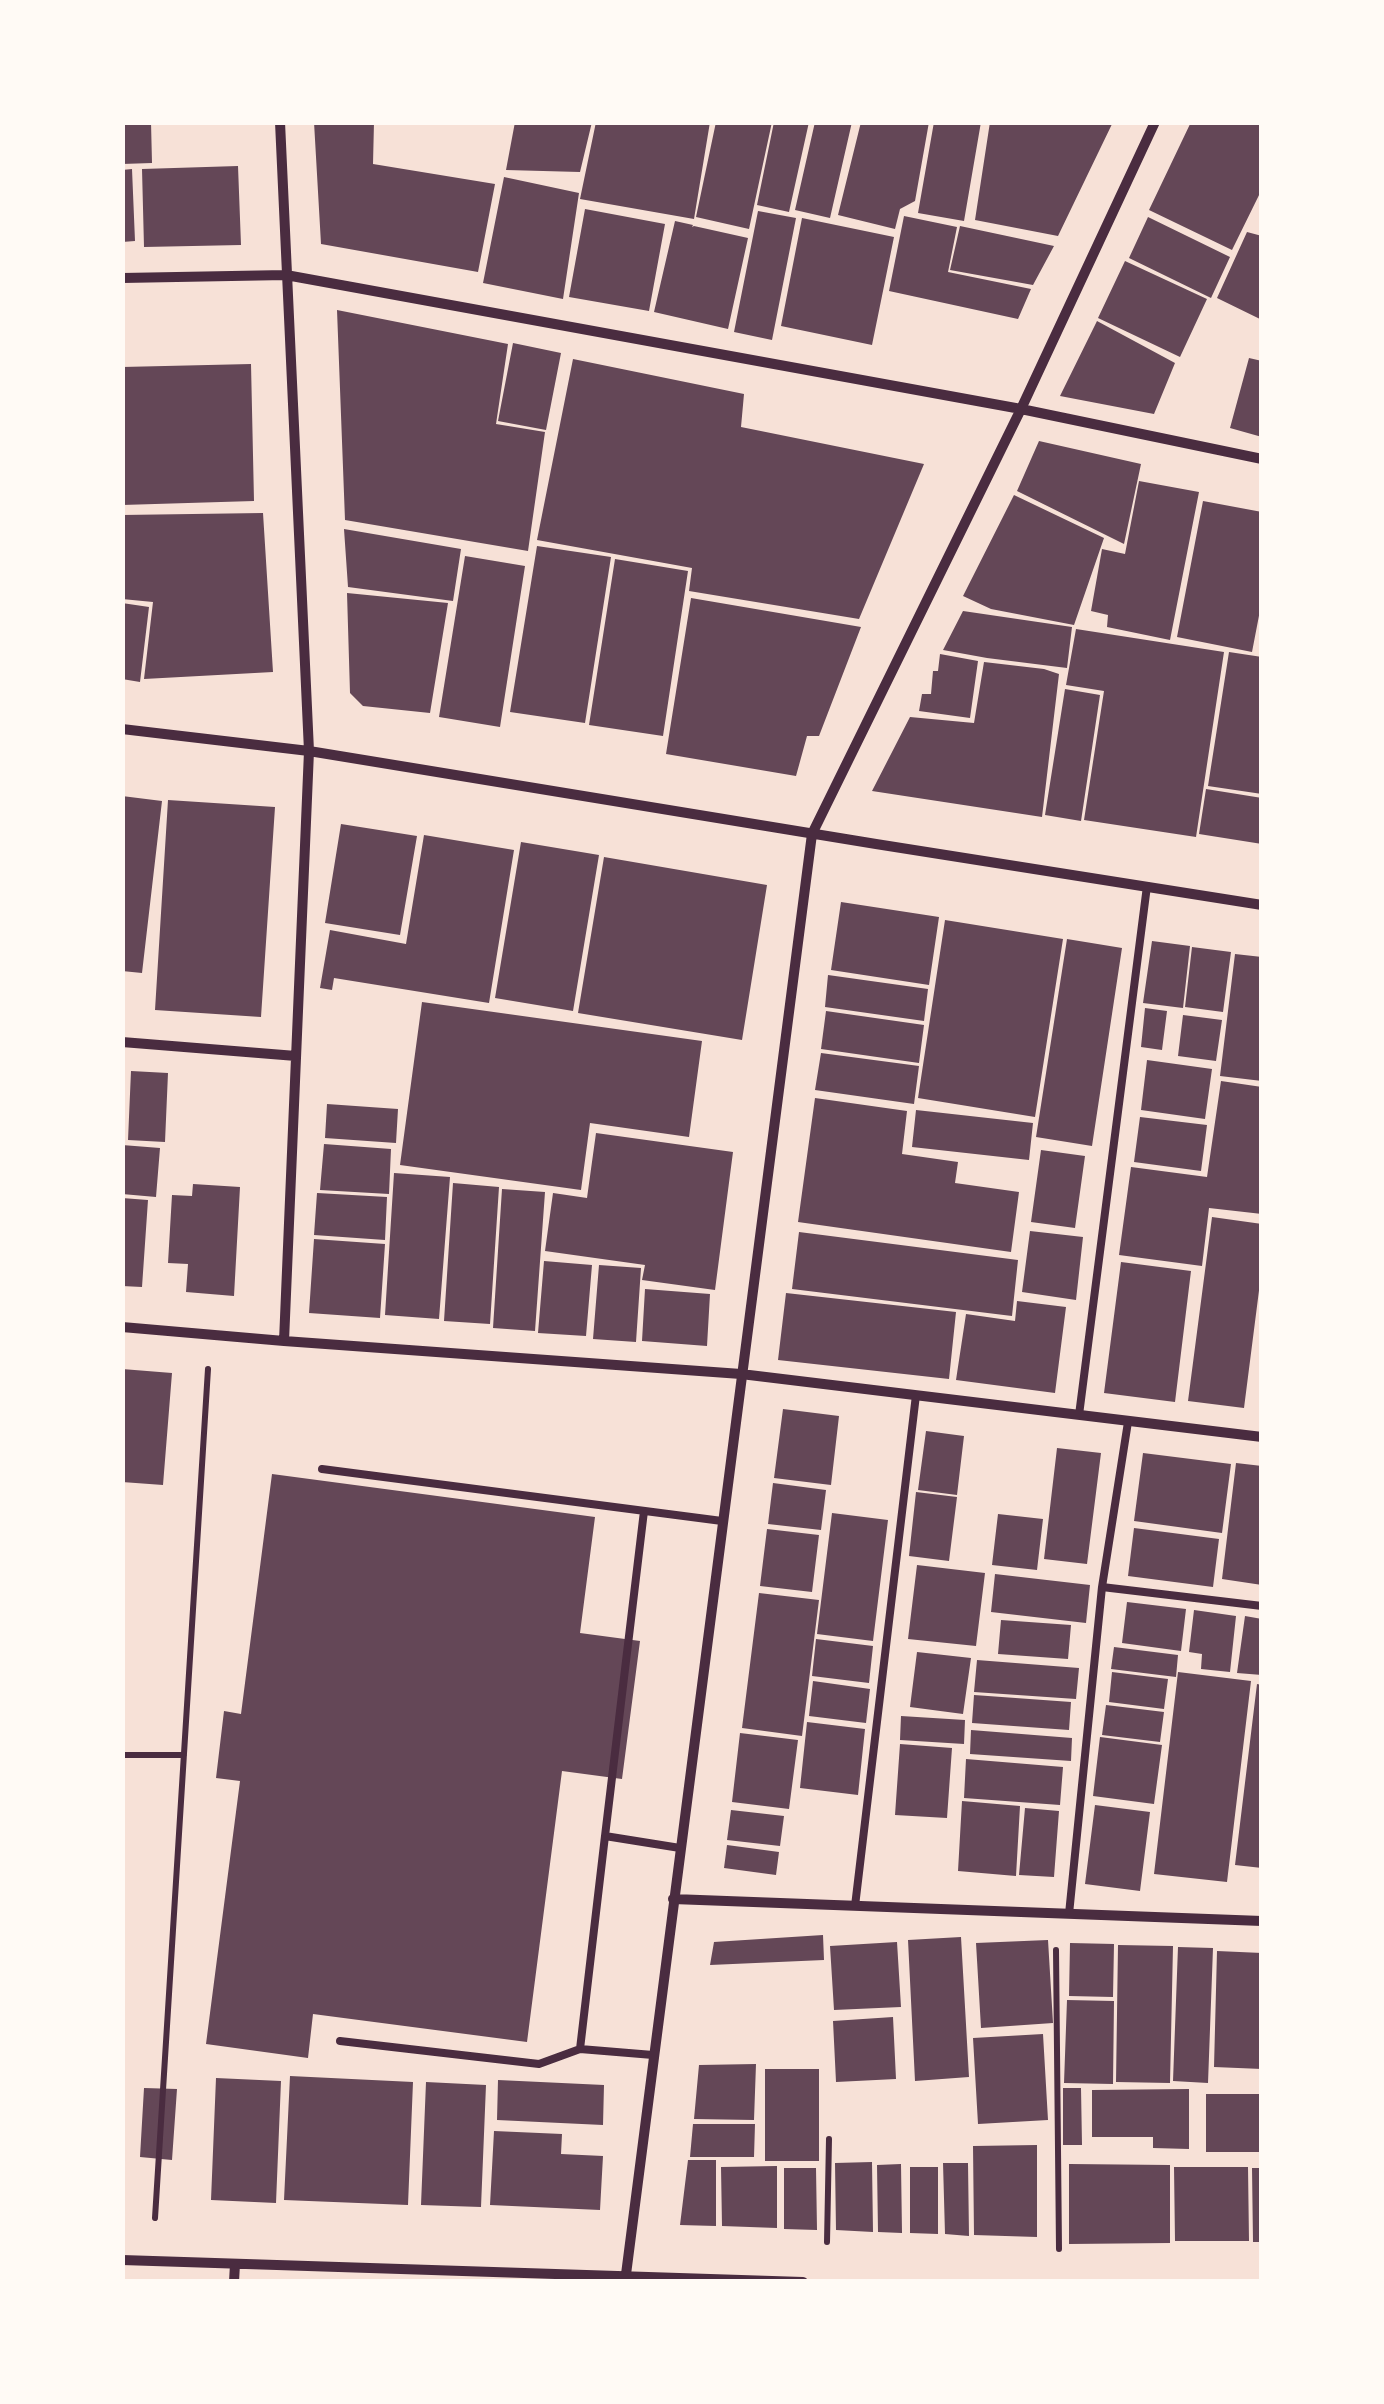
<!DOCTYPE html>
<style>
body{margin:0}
#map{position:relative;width:1384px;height:2404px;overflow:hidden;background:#f7e1d7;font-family:"Sofia Sans Condensed",sans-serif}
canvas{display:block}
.frame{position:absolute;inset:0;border:125px solid #fffaf5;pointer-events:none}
</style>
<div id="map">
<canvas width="1384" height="2404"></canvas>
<div class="frame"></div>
</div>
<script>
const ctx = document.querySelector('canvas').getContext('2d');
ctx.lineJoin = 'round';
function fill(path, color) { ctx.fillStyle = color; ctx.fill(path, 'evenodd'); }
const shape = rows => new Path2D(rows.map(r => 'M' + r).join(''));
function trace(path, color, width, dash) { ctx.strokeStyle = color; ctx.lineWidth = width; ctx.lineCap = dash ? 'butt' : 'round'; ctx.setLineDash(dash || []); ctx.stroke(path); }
fill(shape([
 [122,122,151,122,152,163,122,164],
 [314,122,374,122,373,164,495,184,478,272,321,244],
 [515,122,592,122,580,172,506,170],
 [596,122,710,122,694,219,580,199],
 [716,122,772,122,749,229,696,217],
 [774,122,809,122,789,212,757,205],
 [815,122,852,122,830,218,795,210],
 [861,122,929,122,915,201,900,209,895,229,838,215],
 [934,122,981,122,964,221,918,213],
 [990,122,1113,122,1058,236,975,220],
 [1191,122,1262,122,1262,189,1232,250,1149,210],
 [238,166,241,245,144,247,142,169],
 [132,169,135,241,122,242,122,170],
 [504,177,579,193,563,299,483,283],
 [585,209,665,224,649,311,569,297],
 [758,211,796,218,772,340,734,332],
 [904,216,957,227,948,272,1031,289,1018,319,889,291],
 [1148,217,1230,257,1211,298,1129,258],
 [802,218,894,237,872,345,781,326],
 [675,221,693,225,692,227,694,226,748,238,728,329,654,312],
 [960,226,1054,246,1033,285,950,270],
 [1247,232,1262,236,1262,320,1217,298],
 [1125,261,1207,299,1180,357,1098,318],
 [337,310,508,344,496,424,545,432,528,551,345,520],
 [1097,321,1175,363,1154,414,1060,396],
 [513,343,561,353,546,430,498,421],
 [1249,358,1262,361,1262,437,1230,428],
 [573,359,744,394,741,427,924,464,859,619,689,591,692,568,537,540],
 [251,364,254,501,122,505,122,367],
 [1039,441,1141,464,1124,544,1017,491],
 [1139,481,1199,492,1170,640,1107,627,1108,615,1091,611,1102,549,1125,554],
 [1014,495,1104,538,1074,625,991,609,963,596],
 [1203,501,1262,512,1262,600,1252,652,1177,637],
 [263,513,273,672,144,679,153,602,122,599,122,515],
 [344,529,461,549,453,601,348,587],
 [537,546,611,557,585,723,510,712],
 [465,556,525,566,500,727,439,717],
 [615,559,688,571,663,736,589,725],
 [347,593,448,603,430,713,363,706,350,693],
 [691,598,861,627,819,736,807,736,796,776,666,754],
 [122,603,149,607,140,682,122,679],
 [963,611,1072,627,1067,668,987,658,943,650],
 [1076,629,1224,652,1196,837,1084,820,1104,691,1066,685],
 [1229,652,1262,657,1262,794,1208,786],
 [940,654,978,661,970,718,919,711,922,694,931,694,933,671,938,671],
 [984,662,1044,669,1059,674,1042,817,872,791,910,717,974,723],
 [1065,689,1100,695,1081,821,1045,815],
 [1206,789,1262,798,1262,844,1199,834],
 [122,796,162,801,142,973,122,971],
 [168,800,275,807,261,1017,155,1010],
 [341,824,417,836,400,935,325,923],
 [424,835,514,850,489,1003,334,978,332,990,320,988,330,930,406,944],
 [521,842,599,855,573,1011,495,998],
 [604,857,767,885,742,1040,578,1013],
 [841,902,939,917,929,985,831,970],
 [945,920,1063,939,1035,1117,918,1098],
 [1067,939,1122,948,1092,1146,1036,1137],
 [1152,941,1190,946,1183,1008,1143,1003],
 [1192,947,1231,952,1223,1012,1185,1007],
 [1235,954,1262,957,1262,1081,1220,1076],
 [828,975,928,989,924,1021,825,1007],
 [422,1002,702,1041,689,1137,590,1123,581,1190,400,1165],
 [1145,1008,1167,1011,1162,1050,1141,1047],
 [826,1011,924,1025,919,1063,821,1049],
 [1183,1015,1222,1020,1216,1061,1178,1056],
 [821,1053,919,1066,914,1104,815,1090],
 [1147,1060,1212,1069,1205,1119,1141,1110],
 [131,1071,168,1073,165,1142,128,1140],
 [1221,1081,1262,1087,1262,1214,1209,1208,1202,1266,1119,1255,1131,1167,1207,1177],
 [815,1098,907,1111,902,1154,958,1162,955,1183,1019,1192,1011,1252,798,1222],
 [327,1104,398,1109,396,1143,325,1138],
 [916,1110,1033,1123,1029,1160,912,1147],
 [1140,1117,1207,1125,1201,1171,1134,1162],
 [596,1133,733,1152,715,1290,642,1280,645,1265,545,1251,553,1193,587,1198],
 [324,1144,391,1149,389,1194,320,1190],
 [122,1145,160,1148,156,1197,122,1194],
 [1041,1150,1085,1156,1075,1228,1031,1222],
 [394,1173,450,1177,439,1319,385,1315],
 [453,1183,499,1187,490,1324,444,1321],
 [193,1184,240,1187,234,1296,186,1292,188,1264,168,1263,172,1195,192,1196],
 [502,1189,545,1192,535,1331,493,1328],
 [317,1193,387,1197,385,1240,314,1235],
 [122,1198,148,1200,142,1287,122,1286],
 [1212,1217,1262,1224,1262,1267,1244,1408,1188,1401],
 [1030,1231,1083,1237,1076,1300,1022,1292],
 [799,1232,1018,1260,1012,1316,792,1289],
 [314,1239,385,1244,380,1318,309,1313],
 [544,1261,592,1265,586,1336,538,1333],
 [1121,1262,1191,1271,1175,1402,1104,1393],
 [599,1265,641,1268,636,1342,593,1339],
 [645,1289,710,1294,707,1346,642,1341],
 [786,1293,956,1312,949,1379,778,1360],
 [1017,1301,1066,1307,1055,1393,956,1380,966,1314,1015,1321],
 [122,1369,172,1373,163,1485,122,1482],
 [783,1409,839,1416,831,1485,774,1478],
 [926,1431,964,1436,957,1495,918,1490],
 [1057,1448,1101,1453,1087,1564,1044,1559],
 [1143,1453,1231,1464,1222,1533,1134,1521],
 [1236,1463,1262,1466,1262,1585,1222,1579],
 [272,1474,595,1517,580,1633,640,1641,622,1779,562,1771,527,2042,313,2014,308,2058,206,2044,240,1781,216,1778,224,1711,241,1714],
 [773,1483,826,1490,821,1530,768,1524],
 [916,1492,957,1497,949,1561,909,1556],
 [832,1513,888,1520,873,1641,817,1634],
 [998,1514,1043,1519,1037,1570,992,1565],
 [1134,1528,1219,1539,1213,1587,1128,1576],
 [767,1529,819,1535,812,1592,760,1586],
 [917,1565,985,1573,976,1646,908,1639],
 [995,1574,1090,1585,1086,1623,991,1612],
 [759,1593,819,1600,802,1736,742,1728],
 [1127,1602,1186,1609,1181,1651,1122,1643],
 [1194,1610,1236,1616,1230,1672,1201,1669,1202,1654,1189,1652],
 [1245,1616,1262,1619,1262,1675,1237,1673],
 [1001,1620,1071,1625,1068,1659,998,1654],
 [816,1639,873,1646,869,1683,812,1676],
 [1114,1647,1178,1655,1176,1677,1111,1669],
 [917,1652,971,1658,963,1714,910,1707],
 [977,1660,1079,1668,1076,1699,974,1692],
 [1112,1672,1168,1679,1164,1709,1109,1702],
 [1178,1672,1251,1681,1227,1882,1154,1874],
 [813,1681,870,1689,866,1723,809,1716],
 [1257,1684,1262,1685,1262,1868,1235,1865],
 [974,1695,1071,1702,1069,1730,972,1723],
 [1106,1705,1164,1712,1160,1742,1102,1735],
 [901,1716,965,1720,964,1744,900,1740],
 [807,1722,865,1729,858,1795,800,1788],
 [971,1730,1072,1738,1071,1761,970,1754],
 [740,1733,798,1740,789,1809,732,1802],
 [1100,1737,1162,1745,1154,1804,1093,1796],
 [900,1744,952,1748,947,1818,895,1815],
 [966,1759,1063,1767,1060,1805,964,1798],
 [962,1801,1020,1806,1016,1876,958,1871],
 [1095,1805,1150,1812,1140,1891,1085,1884],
 [1025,1808,1059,1811,1054,1877,1019,1875],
 [731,1810,784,1816,780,1846,727,1840],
 [727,1845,779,1852,776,1875,724,1868],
 [823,1935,824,1960,710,1965,714,1942],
 [961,1937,969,2077,915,2081,908,1940],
 [1048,1940,1053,2023,981,2028,976,1943],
 [897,1942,901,2007,834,2010,830,1946],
 [1070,1943,1114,1944,1113,1997,1069,1996],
 [1118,1945,1173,1946,1170,2083,1116,2082],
 [1178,1947,1213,1948,1208,2083,1173,2081],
 [1217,1951,1262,1953,1262,2069,1214,2067],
 [1067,2000,1114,2001,1113,2084,1064,2083],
 [893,2017,896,2079,836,2082,833,2021],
 [1043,2034,1048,2120,978,2124,973,2038],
 [756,2064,754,2120,694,2119,699,2065],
 [765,2069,819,2069,819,2161,765,2161],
 [290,2076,413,2082,408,2205,284,2200],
 [216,2078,281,2081,276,2203,211,2200],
 [498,2080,604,2085,603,2125,497,2120],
 [426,2082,486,2085,481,2207,421,2205],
 [144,2088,177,2089,172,2160,140,2157],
 [1063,2088,1081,2088,1082,2145,1063,2145],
 [1189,2089,1189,2149,1153,2148,1153,2137,1092,2137,1092,2090],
 [1206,2094,1262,2094,1262,2152,1206,2152],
 [693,2124,755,2124,754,2157,690,2157],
 [494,2131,562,2134,561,2154,603,2156,600,2210,490,2205],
 [1037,2145,1037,2237,974,2235,973,2146],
 [688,2160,716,2160,716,2226,680,2225],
 [872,2162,873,2232,836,2230,835,2163],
 [943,2163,968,2163,969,2236,945,2234],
 [901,2164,902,2233,878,2232,877,2165],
 [1069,2164,1170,2165,1170,2243,1069,2244],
 [777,2166,777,2228,722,2226,721,2167],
 [910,2167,938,2167,938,2234,910,2233],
 [1174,2167,1248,2167,1249,2241,1175,2241],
 [784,2168,816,2168,817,2230,784,2229],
 [1252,2168,1262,2168,1262,2242,1253,2242]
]), '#644757');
trace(shape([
 [122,1755,184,1755],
 [1056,1950,1059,2249],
 [155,2218,208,1369],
 [827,2242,829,2139]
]), '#4a2c40', 6);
trace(shape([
 [1079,1415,1147,886],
 [322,1469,722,1521],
 [644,1511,605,1836,680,1848],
 [1102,1587,1262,1606],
 [855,1906,916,1395],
 [1069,1914,1102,1587,1128,1422],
 [340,2041,539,2064,580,2049,653,2055],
 [580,2049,605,1836]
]), '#4a2c40', 8);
trace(shape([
 [280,122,309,751,284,1341],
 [122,278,286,275,1021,409,1262,459],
 [122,729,309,751,876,844,1262,905],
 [122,1042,296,1056],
 [122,1327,284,1341,741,1374,1262,1437],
 [673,1899,1262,1921],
 [122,2260,803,2282],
 [234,2282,235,2264],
 [625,2282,812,834,1021,409,1155,122]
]), '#4a2c40', 10);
</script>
